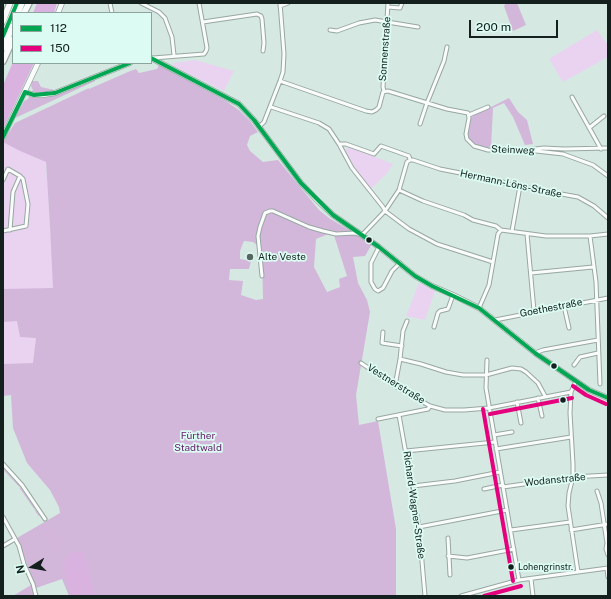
<!DOCTYPE html>
<meta charset="utf-8">
<style>
body{margin:0}
#map{position:relative;width:611px;height:599px;overflow:hidden;background:#d6e8e2;font-family:"Public Sans",sans-serif}
canvas{display:block}
.frame{position:absolute;inset:0;border:4px solid #14201d;pointer-events:none}
.legend{position:absolute;left:12px;top:12px;width:140px;height:52px;box-sizing:border-box;background:#dcfcf3;border:1px solid #8ca49d;margin:0;padding:5px 7px;list-style:none;font-size:12px;color:#14201d}
.legend li{display:flex;align-items:center;gap:8px;height:20px}
.legend b{width:20px;border:1px solid #8ca49d}
.north{position:absolute;left:12px;top:547px;width:40px;height:40px;-webkit-text-stroke:3px #dcfcf3;paint-order:stroke;rotate:259deg;font-size:11px;font-weight:700;line-height:16px;text-align:center;color:#14201d}
.north::after{content:'';display:block;margin:auto;width:14px;height:18px;background:#14201d;clip-path:polygon(50% 0,100% 100%,50% 72%,0 100%)}
.scale{position:absolute;left:469px;top:20px;width:89px;height:18px;box-sizing:border-box;border:2px solid #14201d;border-top:0;padding-left:5px;font-size:12px;line-height:14px;white-space:nowrap;color:#14201d;-webkit-text-stroke:3px #dcfcf3;paint-order:stroke}
</style>
<div id="map">
<canvas width="611" height="599"></canvas>
<div class="frame"></div>
<ul class="legend">
<li><b style="height:5px;background:#00a651"></b>112</li>
<li><b style="height:5px;background:#e5007d"></b>150</li>
</ul>
<div class="north">N</div>
<div class="scale">200 m</div>
</div>
<script>
const ctx = document.querySelector('canvas').getContext('2d');
ctx.lineJoin = 'round';
function fill(path, color) { ctx.fillStyle = color; ctx.fill(path, 'evenodd'); }
const shape = rows => new Path2D(rows.map(r => 'M' + r).join(''));
function trace(path, color, width, dash) { ctx.strokeStyle = color; ctx.lineWidth = width; ctx.lineCap = dash ? 'butt' : 'round'; ctx.setLineDash(dash || []); ctx.stroke(path); }
function drawText(font, color, halo, rows, align = 'center') {
  ctx.font = font + ' "Public Sans",sans-serif'; ctx.lineWidth = 3.5; ctx.setLineDash([]); ctx.textBaseline = 'middle'; ctx.strokeStyle = halo; ctx.fillStyle = color; for (const [text, x, y, turn = 0] of rows) {
    ctx.save(); ctx.translate(x, y); ctx.rotate((+turn || 0) * Math.PI / 180); ctx.textAlign = isNaN(turn) ? turn : align; if (halo) ctx.strokeText(text, 0, 0); ctx.fillText(text, 0, 0); ctx.restore();
  }
}
fill(shape([
 [597,30,608,45,608,57,563,82,549,59],
 [195,60,234,71,224,91,173,66,174,63],
 [43,125,55,292,31,373,3,375,3,141],
 [348,146,393,164,387,173,371,189,360,176,345,152],
 [419,283,435,291,425,320,406,316]
]), '#ead3f1');
fill(shape([
 [506,3,517,3,526,25,513,31,504,6],
 [159,65,226,101,240,111,250,121,258,132,250,136,247,145,250,151,263,162,278,160,319,210,329,218,372,244,365,256,353,257,358,283,367,300,370,312,356,395,359,425,378,421,396,529,396,596,69,596,62,579,36,588,17,538,60,513,59,507,50,490,27,463,13,428,11,395,3,396,3,364,33,363,36,338,20,337,17,321,3,322,3,289,53,288,50,226,46,162,18,150,3,142,15,123,89,88,89,89,128,72,136,69,139,73,157,69],
 [333,232,347,276,339,279,340,287,327,292,314,267,316,239],
 [244,241,253,242,262,249,263,299,256,300,241,295,243,281,229,280,230,269,249,269,251,261,240,259,240,251],
 [94,79,95,81,15,118,24,101,28,99,33,90,31,86,32,81,38,81,41,87,63,92],
 [509,98,518,112,527,120,533,144,525,145,513,117,504,103,493,108,491,148,475,145,469,139,468,134,471,118,476,113,489,108],
 [31,585,35,596,13,596]
]), '#d2b7da');
fill(shape([
 [37,3,57,3,54,13,33,13],
 [13,62,34,63,3,129,3,85],
 [81,550,84,553,95,596,73,596,66,578,64,568,65,560,71,553]
]), '#dab2e0');
trace(shape([
 [3,469,19,486],
 [20,488,34,508],
 [35,510,39,516],
 [45,525,62,558]
]), '#dab2e0', 1);
const street = shape([
 [110,3,112,13],
 [141,3,159,12,165,18,172,37,174,55],
 [280,6,288,3],
 [388,7,400,8,402,3],
 [203,22,257,14,261,16,262,19,264,43,263,51],
 [330,30,337,31,359,23,375,20,418,27],
 [153,58,204,54,206,51,207,48,199,3],
 [280,81,366,111,372,112,376,110,379,107,383,92,388,91,447,109,468,113,469,118,466,134,467,139,474,146,488,150,514,151,528,151,535,149,536,151,563,154,593,165,608,176],
 [384,91,383,87,388,3],
 [572,97,601,149],
 [271,107,319,123,329,129,339,144,352,168,383,207,385,211,409,229,437,244,493,262],
 [469,115,488,107],
 [420,124,427,103,444,61,447,47],
 [259,127,264,122,280,81,283,72,284,54,280,3],
 [589,128,604,116],
 [535,149,544,148,564,149,608,148],
 [410,160,413,160,440,169,501,181,506,184,578,197,594,206,608,218],
 [3,180,8,169,20,176,13,192,10,230],
 [399,190,423,201,464,215,473,220,496,226,501,230,546,236,590,236,608,234],
 [3,231,26,226,28,204,23,179,20,176],
 [512,231,520,186],
 [527,234,534,311],
 [590,236,596,282,600,384],
 [379,247,371,263,371,282,375,289,378,291,383,288,392,271,400,263],
 [531,273,593,267],
 [262,276,258,236,260,227,265,213,270,211,273,211,309,227,323,231,336,234,355,233,362,235,385,211,399,190,407,162,410,160,409,156,381,146,374,154,346,144,339,144],
 [564,306,569,328],
 [479,308,489,285,498,234,501,230],
 [495,320,608,298],
 [434,327,438,313,440,311,448,309,453,295],
 [383,332,382,343,402,346],
 [535,353,543,350,598,340],
 [400,359,421,364,446,372,463,375,486,375,512,368,521,369,526,372,538,383,545,396],
 [487,360,486,388,519,580],
 [361,363,395,386,430,406,445,410,464,410,489,408,571,392],
 [574,365,580,357,598,353],
 [576,381,571,392,570,413,573,464,573,477,569,493,568,506,578,572],
 [395,386,400,359,403,331,407,321],
 [538,398,542,416],
 [517,402,521,423],
 [399,415,419,527,425,596],
 [378,419,428,409,430,406],
 [494,435,512,432],
 [496,449,571,437],
 [406,451,495,442],
 [3,464,22,485,45,519],
 [413,486,455,481,500,472],
 [503,487,573,477,608,475],
 [484,489,503,485],
 [597,491,601,503,607,543,606,549,608,555],
 [3,517,19,546,24,564,33,584,36,596],
 [419,527,507,510],
 [511,530,570,522],
 [571,530,608,524],
 [448,538,450,575],
 [3,546,15,539],
 [448,556,467,558,514,549],
 [607,569,608,577],
 [531,579,533,596],
 [461,596,519,580,608,568]
]);
const secondary = shape([
 [58,13,62,3],
 [151,58,239,104,254,120,301,183,316,199,333,215,379,247,415,276,432,286,453,295,479,308,535,353,589,390,608,398],
 [25,92,34,95,42,95,55,93,130,63],
 [3,137,38,63]
]);
const highway = shape([
 [18,13,22,3],
 [24,13,29,3],
 [3,21,10,3],
 [3,36,17,3],
 [3,48,13,26],
 [3,61,13,39]
]);
trace(street, '#98a7a2', 5);
trace(secondary, '#98a7a2', 6);
trace(highway, '#98a7a2', 8);
trace(street, '#f9fcfb', 3);
trace(secondary, '#f9fcfb', 4.5);
trace(highway, '#f9fcfb', 5.5);
trace(shape([
 [3,36,17,3],
 [151,58,239,104,254,120,301,183,333,215,379,247,415,276,432,286,479,308,535,353,589,390,608,398],
 [25,92,34,95,55,93,130,63],
 [3,137,25,92]
]), '#00a651', 4);
trace(shape([
 [573,386,586,395,606,404],
 [483,409,513,581],
 [490,414,572,398],
 [484,596,521,586]
]), '#e5007d', 4);
for (const [x, y, r, color] of [
 [369,240,3.5,"#14201d"],
 [250,257,4,"#586662"],
 [554,366,3.5,"#14201d"],
 [563,400,3.5,"#14201d"],
 [511,567,3.5,"#14201d"]
]) { const dot = new Path2D(); dot.arc(x, y, r, 0, 2 * Math.PI); ctx.fillStyle = color; ctx.fill(dot); trace(dot, '#dcfcf3', 1.5); }
drawText('9px', '#14201d', '#dcfcf3', [
 ["Lohengrinstr.",518,567]
], 'left');
drawText('10px', '#14201d', '#dcfcf3', [
 ["Sonnenstraße",385,49,-86],
 ["Steinweg",513,150,2],
 ["Hermann-Löns-Straße",511,184,12],
 ["Goethestraße",551,308,-11],
 ["Vestnerstraße",396,384,32],
 ["Wodanstraße",555,480,-6],
 ["Richard-Wagner-Straße",414,505,82]
]);
drawText('10px', '#14201d', '#dcfcf3', [
 ["Alte Veste",258,257]
], 'left');
drawText('10px', '#671b6d', '#dcfcf3', [
 ["Fürther",198,436],
 ["Stadtwald",198,448]
]);
</script>
